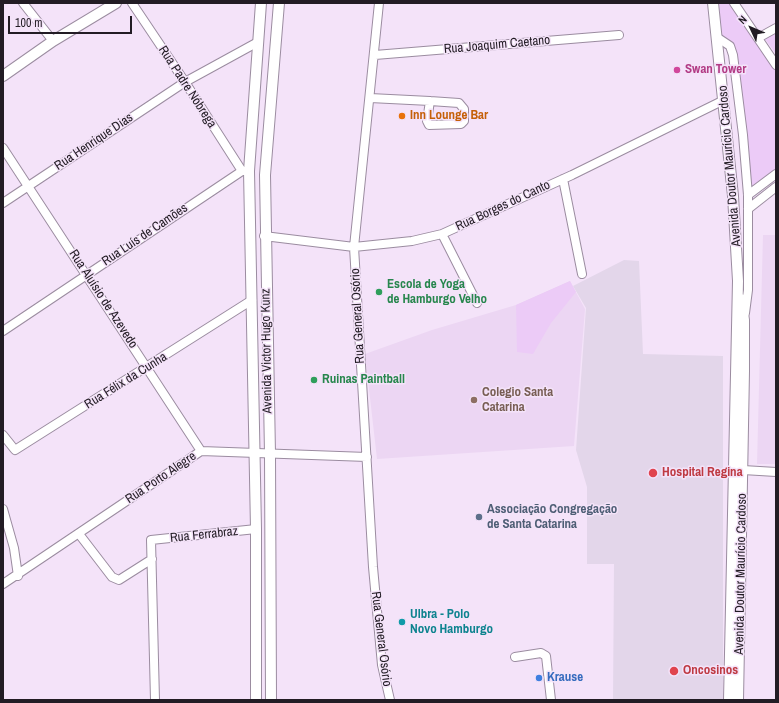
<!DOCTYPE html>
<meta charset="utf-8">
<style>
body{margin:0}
#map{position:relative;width:779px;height:703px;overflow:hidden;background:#f4e3f9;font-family:"Archivo Narrow",sans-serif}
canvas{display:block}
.frame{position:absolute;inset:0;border:4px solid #221c24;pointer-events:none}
.north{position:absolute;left:731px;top:8px;width:40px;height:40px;-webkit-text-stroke:3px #f4e3f9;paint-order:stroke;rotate:314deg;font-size:11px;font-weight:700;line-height:16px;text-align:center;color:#221c24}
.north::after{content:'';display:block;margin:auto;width:14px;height:18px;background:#221c24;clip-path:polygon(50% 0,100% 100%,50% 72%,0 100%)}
.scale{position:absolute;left:8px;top:16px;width:124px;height:18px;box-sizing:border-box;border:2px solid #221c24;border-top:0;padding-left:5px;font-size:12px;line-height:14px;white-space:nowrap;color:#221c24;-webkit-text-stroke:3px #f4e3f9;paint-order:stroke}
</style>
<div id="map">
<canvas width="779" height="703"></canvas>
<div class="frame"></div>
<div class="north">N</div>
<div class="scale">100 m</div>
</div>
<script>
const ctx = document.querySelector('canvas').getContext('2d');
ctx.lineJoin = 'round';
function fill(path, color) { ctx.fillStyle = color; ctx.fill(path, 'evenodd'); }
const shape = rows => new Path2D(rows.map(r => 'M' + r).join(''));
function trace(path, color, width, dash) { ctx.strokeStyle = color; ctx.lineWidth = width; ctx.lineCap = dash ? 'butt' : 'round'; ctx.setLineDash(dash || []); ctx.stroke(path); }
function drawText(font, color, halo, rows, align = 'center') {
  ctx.font = font + ' "Archivo Narrow",sans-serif'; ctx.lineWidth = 3; ctx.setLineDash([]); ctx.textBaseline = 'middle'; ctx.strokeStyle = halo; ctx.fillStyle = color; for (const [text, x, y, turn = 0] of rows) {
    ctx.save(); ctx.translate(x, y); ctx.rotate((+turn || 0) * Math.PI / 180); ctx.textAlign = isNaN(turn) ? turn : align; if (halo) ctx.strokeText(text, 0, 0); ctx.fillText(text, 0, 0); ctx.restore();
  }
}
fill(shape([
 [763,235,776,235,776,464,757,464],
 [570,281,585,309,574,446,377,459,365,354,432,330,516,305]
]), '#ecd6f3');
fill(shape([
 [624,260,639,261,643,354,723,356,723,700,613,700,614,564,587,564,587,487,576,450,586,308,573,286]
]), '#e3d6ea');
fill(shape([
 [714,3,732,3,776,69,776,171,750,191,735,55,719,38],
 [776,33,776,54,765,39],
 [570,281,576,292,551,323,533,354,517,352,516,305]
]), '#eccbf7');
const minor = shape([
 [23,3,53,41],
 [132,3,185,82,242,171],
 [379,3,354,247,373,567,382,665,390,700],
 [734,3,776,65],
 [718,38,730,46,733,55,743,135,748,195,748,290,745,313],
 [758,38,776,28],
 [375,55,619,35],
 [370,98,430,101,459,103,464,109,464,121,461,124,429,125,427,121,430,101],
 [3,148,201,451],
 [563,179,582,274],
 [748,195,776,174],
 [3,203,185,82,258,42],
 [748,209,776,187],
 [442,234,477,303],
 [264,236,354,247,412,241,442,234,572,175,724,100],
 [3,331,242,171,249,171],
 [3,435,15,450,252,300],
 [743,470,776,472],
 [3,509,14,548,18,576],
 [79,534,112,577,119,580,152,559],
 [3,584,201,451,367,457],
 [515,657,541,653,546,656,551,700],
 [155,700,151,540,256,529]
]);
const major = shape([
 [713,3,733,196,738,281,729,700],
 [3,76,53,41,116,3],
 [256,700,256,529,249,171,261,3],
 [271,700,270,454,265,175,279,3],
 [738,700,744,371,744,320,741,299]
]);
trace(minor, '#9b8ca0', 10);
trace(major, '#9b8ca0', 12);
trace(minor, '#fff', 8);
trace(major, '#fff', 10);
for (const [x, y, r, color] of [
 [677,70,4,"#d1479c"],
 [402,116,4,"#e8710a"],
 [379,292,4,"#2e9e5b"],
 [314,380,4,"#2e9e5b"],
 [474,400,4,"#8d6e63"],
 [653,473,5,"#e0444e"],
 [479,517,4,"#5c6f8a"],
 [402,622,4,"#0f9aa8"],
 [674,671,5,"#e0444e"],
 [539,678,4,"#3f7fe0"]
]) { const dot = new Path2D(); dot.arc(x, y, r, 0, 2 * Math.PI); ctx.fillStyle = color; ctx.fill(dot); trace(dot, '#f4e3f9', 1.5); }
drawText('13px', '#221c24', '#f4e3f9', [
 ["Rua Joaquim Caetano",497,45,-5],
 ["Rua Padre Nóbrega",187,87,57],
 ["Rua Henrique Dias",94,142,-34],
 ["Avenida Doutor Maurício Cardoso",730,166,-95],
 ["Rua Borges do Canto",503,206,-25],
 ["Rua Luís de Camões",145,235,-34],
 ["Rua Aluísio de Azevedo",103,299,57],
 ["Rua General Osório",358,316,-93],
 ["Avenida Victor Hugo Kunz",267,351,-91],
 ["Rua Félix da Cunha",126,381,-32],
 ["Rua Porto Alegre",161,478,-34],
 ["Rua Ferrabraz",204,535,-6],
 ["Avenida Doutor Maurício Cardoso",741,574,-89],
 ["Rua General Osório",381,639,83]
]);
drawText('bold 13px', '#b23c85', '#f4e3f9', [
 ["Swan Tower",685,70]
], 'left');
drawText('bold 13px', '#c56008', '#f4e3f9', [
 ["Inn Lounge Bar",410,116]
], 'left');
drawText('bold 13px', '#27864d', '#f4e3f9', [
 ["Escola de Yoga",387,285],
 ["de Hamburgo Velho",387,300],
 ["Ruinas Paintball",322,380]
], 'left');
drawText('bold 13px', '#785e54', '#f4e3f9', [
 ["Colegio Santa",482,393],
 ["Catarina",482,408]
], 'left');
drawText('bold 13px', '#be3a42', '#f4e3f9', [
 ["Hospital Regina",662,473],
 ["Oncosinos",683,671]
], 'left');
drawText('bold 13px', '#4e5e75', '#f4e3f9', [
 ["Associação Congregação",487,510],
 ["de Santa Catarina",487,525]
], 'left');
drawText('bold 13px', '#0d838f', '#f4e3f9', [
 ["Ulbra - Polo",410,615],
 ["Novo Hamburgo",410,630]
], 'left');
drawText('bold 13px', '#366cbe', '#f4e3f9', [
 ["Krause",547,678]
], 'left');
</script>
